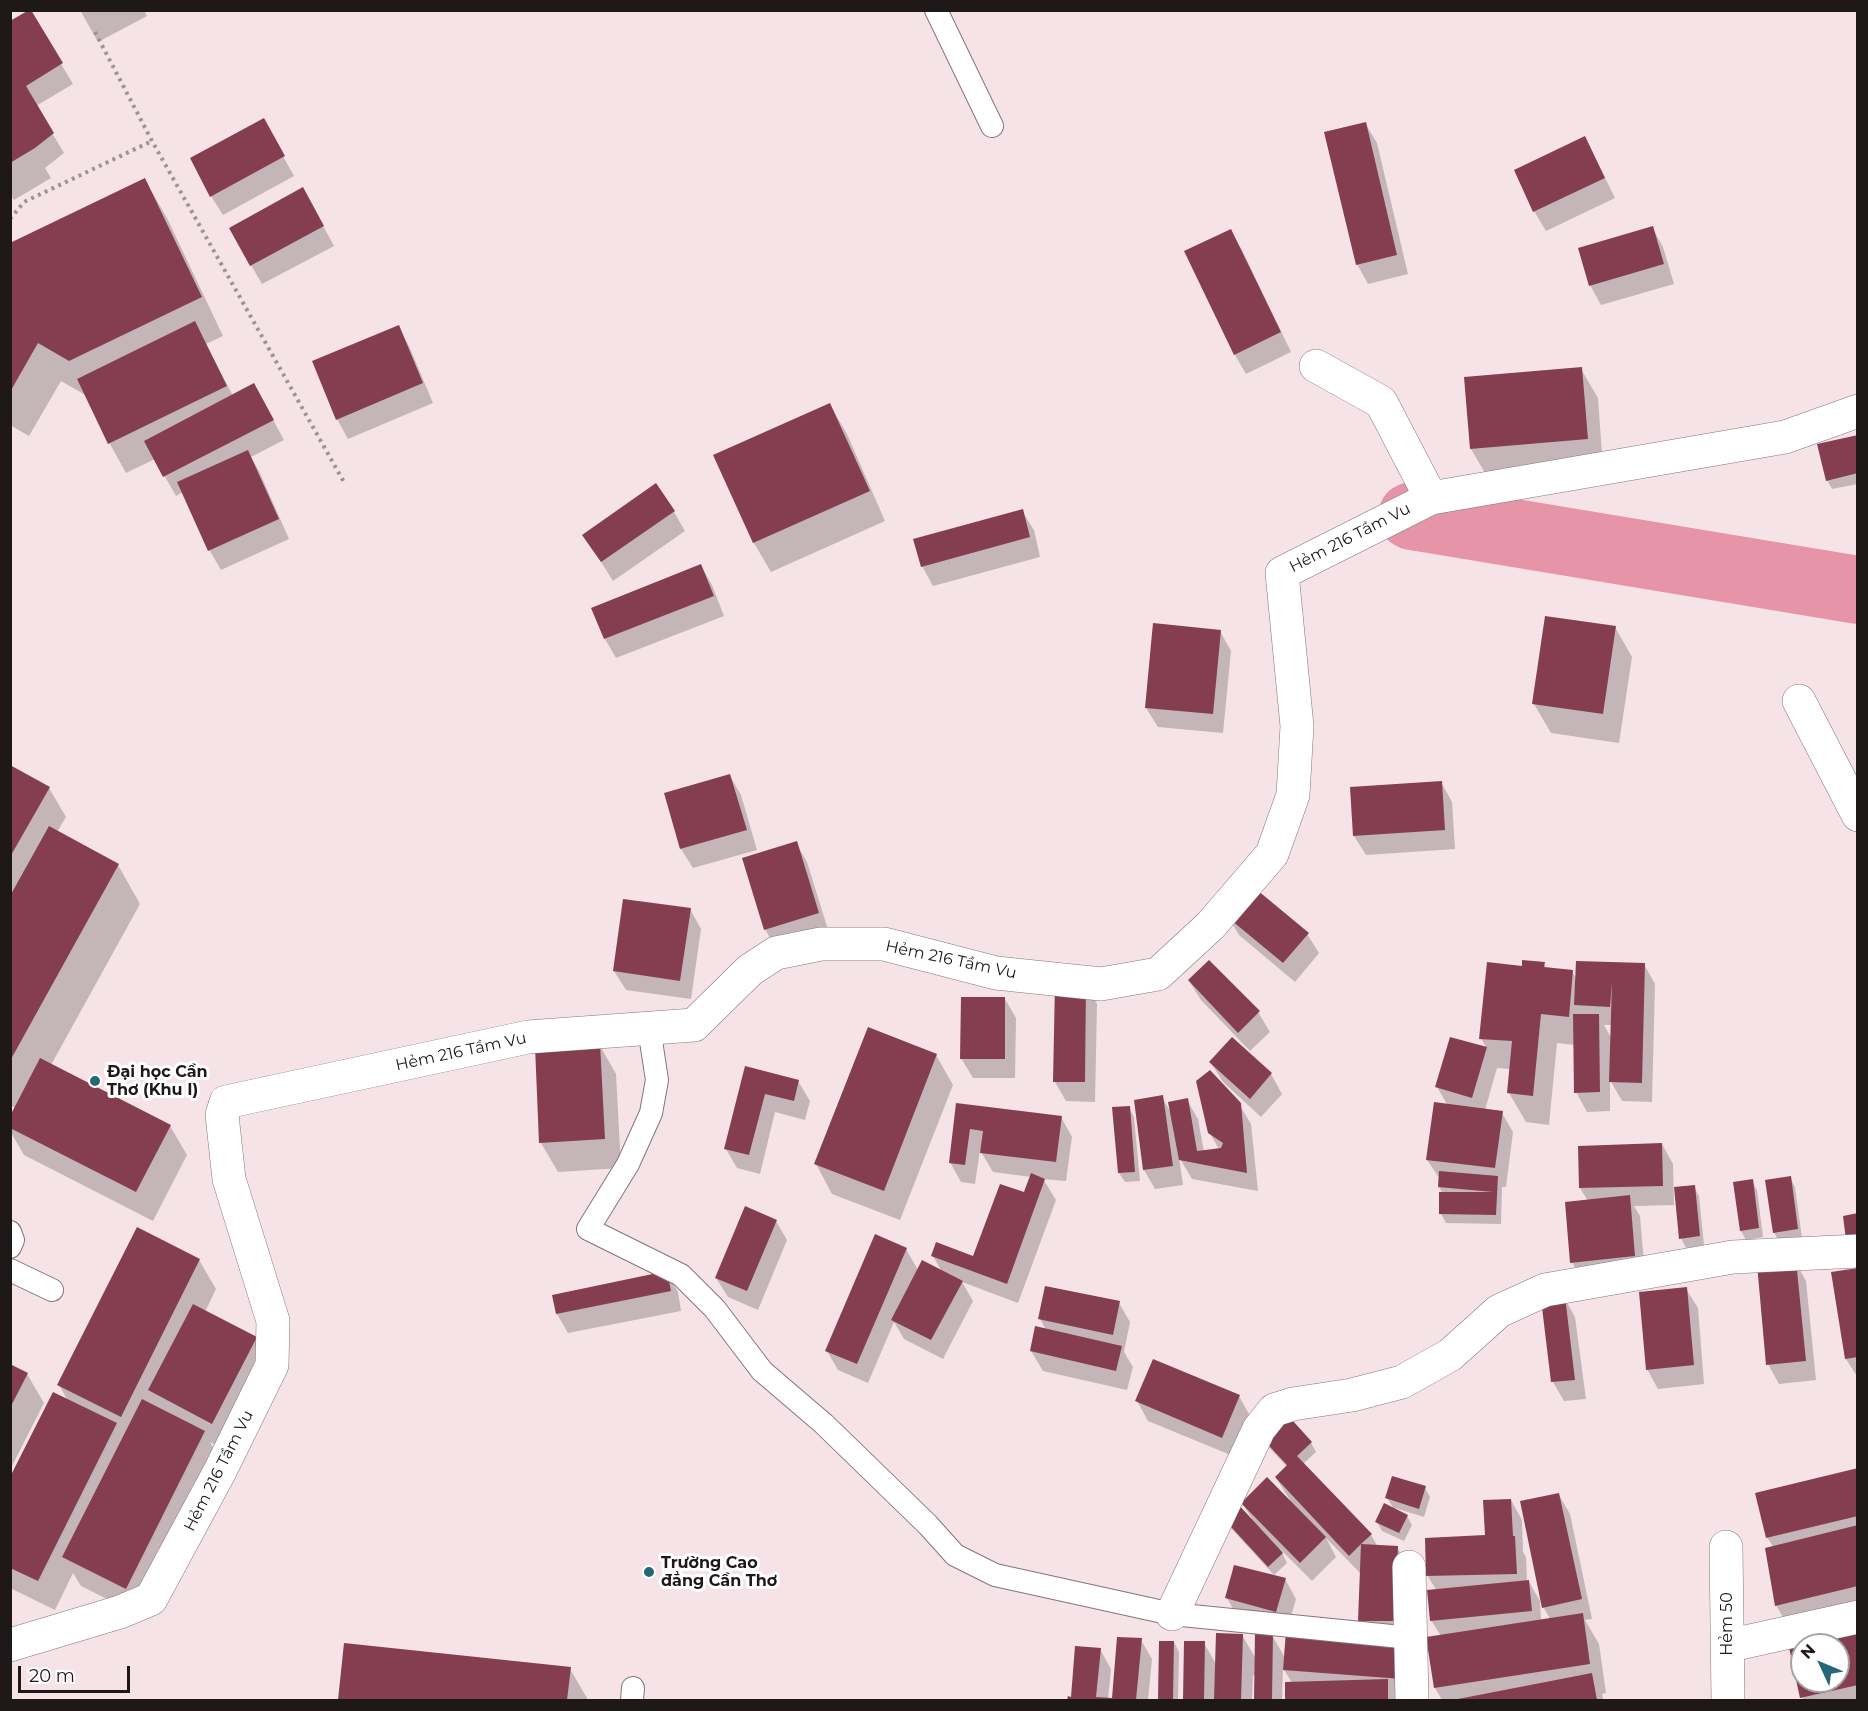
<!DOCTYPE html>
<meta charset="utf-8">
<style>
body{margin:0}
#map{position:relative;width:1868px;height:1711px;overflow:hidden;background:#f6e3e7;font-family:Montserrat,sans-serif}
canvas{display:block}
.frame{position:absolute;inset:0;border:12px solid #1e1819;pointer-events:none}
.north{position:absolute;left:1790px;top:1633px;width:60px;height:60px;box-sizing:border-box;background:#fff;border:2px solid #a5a3a3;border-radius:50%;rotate:314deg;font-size:16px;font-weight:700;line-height:24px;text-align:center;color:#1e1819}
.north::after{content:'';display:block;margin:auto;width:21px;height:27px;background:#226877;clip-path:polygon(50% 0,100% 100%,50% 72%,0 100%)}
.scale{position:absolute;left:18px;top:1666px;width:112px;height:27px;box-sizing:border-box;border:3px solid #1e1819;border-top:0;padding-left:8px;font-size:18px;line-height:21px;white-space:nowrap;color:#1e1819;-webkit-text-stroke:4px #fff;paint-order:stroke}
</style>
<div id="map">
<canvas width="1868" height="1711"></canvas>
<div class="frame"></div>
<div class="north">N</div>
<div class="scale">20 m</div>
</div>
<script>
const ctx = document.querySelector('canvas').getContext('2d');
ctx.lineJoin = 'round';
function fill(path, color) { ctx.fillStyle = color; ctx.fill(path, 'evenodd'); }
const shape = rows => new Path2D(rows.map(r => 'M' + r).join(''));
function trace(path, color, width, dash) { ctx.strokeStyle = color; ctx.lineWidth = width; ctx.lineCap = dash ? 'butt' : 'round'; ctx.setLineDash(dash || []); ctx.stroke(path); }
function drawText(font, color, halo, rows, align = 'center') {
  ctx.font = font + ' Montserrat,sans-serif'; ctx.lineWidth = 6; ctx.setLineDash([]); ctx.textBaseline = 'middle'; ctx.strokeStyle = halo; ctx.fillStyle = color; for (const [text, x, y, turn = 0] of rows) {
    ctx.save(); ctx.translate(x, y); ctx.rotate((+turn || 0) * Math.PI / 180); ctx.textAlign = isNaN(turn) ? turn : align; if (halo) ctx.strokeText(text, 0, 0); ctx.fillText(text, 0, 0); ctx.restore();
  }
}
fill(shape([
 [80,10,144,10,147,16,98,42],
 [30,12,73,84,36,106,64,153,45,168,51,178,14,200,10,194,10,23],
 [1365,123,1377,143,1408,274,1368,284,1357,264],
 [1585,137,1615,198,1546,231,1534,211],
 [274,140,294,176,223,215,211,196],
 [145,180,167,218,223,336,206,344,233,396,265,405,284,440,251,457,259,471,289,539,221,570,210,551,183,492,176,496,155,459,126,473,110,444,87,396,61,381,29,436,10,425,10,249],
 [314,209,334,246,262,284,251,265],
 [1652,227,1663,247,1674,284,1601,305,1590,285],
 [1230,230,1242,250,1291,352,1246,374,1235,355,1186,252],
 [398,327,409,346,433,403,348,439,337,419],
 [1581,369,1598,398,1603,468,1488,478,1471,449,1466,379],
 [830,405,847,434,885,521,771,572,754,543,715,456],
 [1858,437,1858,484,1832,489,1827,480],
 [1022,511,1034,530,1040,557,933,586,922,566],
 [674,512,685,531,613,581,584,535],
 [701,566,712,585,724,616,616,658,605,639,593,608],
 [1615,627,1632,657,1619,743,1551,733,1534,704],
 [1220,631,1231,651,1223,733,1158,727,1146,708],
 [10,767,49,788,66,817,57,832,118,865,140,904,51,1065,170,1126,187,1155,153,1221,24,1155,10,1131,10,1119,16,1108,10,1105],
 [730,776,741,795,757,850,693,868,681,849,666,794],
 [1441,782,1452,802,1455,849,1366,855,1354,836],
 [796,843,807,862,829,933,776,949,765,929],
 [690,909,701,929,691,999,626,990,614,971],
 [1227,915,1307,934,1319,953,1295,982,1239,935],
 [1544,964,1547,969,1572,971,1576,979,1644,964,1655,984,1652,1102,1622,1101,1610,1080,1610,1111,1587,1112,1576,1092,1575,1045,1557,1043,1549,1125,1526,1122,1509,1093,1511,1069,1497,1068,1485,1110,1502,1113,1513,1132,1506,1187,1502,1187,1501,1224,1446,1223,1441,1214,1443,1194,1439,1187,1440,1179,1427,1160,1448,1106,1437,1087,1451,1038,1487,1049,1481,1038,1523,967],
 [1604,1025,1612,1025,1612,1039],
 [1189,981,1258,1012,1270,1032,1250,1051,1201,1000],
 [1086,985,1097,1004,1095,1102,1066,1101,1055,1082],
 [1005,999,1016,1018,1015,1078,973,1078,961,1058],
 [1232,1039,1271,1074,1282,1094,1261,1117,1223,1082,1211,1063],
 [599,1044,616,1074,621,1168,558,1172,541,1143,536,1048],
 [936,1055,953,1085,900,1220,832,1194,816,1164],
 [746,1068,798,1081,810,1101,805,1120,775,1112,760,1174,737,1168,726,1149],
 [1162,1097,1171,1113,1187,1100,1198,1119,1204,1152,1219,1149,1209,1132,1239,1104,1251,1124,1258,1191,1192,1179,1179,1157,1183,1185,1155,1189,1144,1170],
 [958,1104,1061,1117,1072,1137,1066,1181,1043,1179,1056,1200,1018,1303,962,1282,973,1301,943,1359,904,1339,894,1322,868,1383,838,1370,827,1351,906,1249,918,1270,942,1272,933,1256,974,1258,1025,1194,1031,1177,993,1172,980,1150,975,1184,961,1182,950,1162],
 [1129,1108,1134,1117,1140,1181,1125,1182,1119,1173,1114,1109],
 [1662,1144,1673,1164,1674,1205,1634,1206,1640,1216,1645,1275,1583,1282,1572,1262,1588,1201,1580,1188],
 [1790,1177,1795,1187,1802,1238,1779,1242,1774,1232],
 [1752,1181,1757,1190,1763,1237,1746,1240,1741,1231],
 [1694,1187,1699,1196,1704,1245,1686,1248,1681,1238],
 [776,1221,787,1240,758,1310,728,1297,716,1278],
 [199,1260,216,1289,205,1312,256,1339,273,1368,229,1452,210,1442,221,1461,143,1617,81,1586,73,1573,55,1610,10,1588,10,1481,68,1401,59,1385],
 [1795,1261,1806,1281,1816,1380,1779,1384,1768,1364],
 [1858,1269,1858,1378,1846,1359],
 [667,1273,678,1292,681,1311,568,1333,557,1314,554,1296],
 [1686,1289,1698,1308,1704,1384,1658,1389,1647,1369],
 [1564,1297,1575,1317,1586,1399,1564,1401,1553,1382],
 [1119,1303,1130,1322,1124,1352,1133,1367,1127,1390,1043,1371,1031,1351,1046,1330,1040,1319],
 [10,1366,27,1374,44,1403,10,1470],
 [1239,1396,1250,1416,1233,1456,1148,1421,1137,1401],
 [1311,1443,1316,1452,1303,1464,1371,1535,1378,1547,1397,1547,1408,1567,1398,1700,1287,1700,1286,1683,1292,1683,1283,1668,1282,1700,1255,1700,1256,1676,1253,1675,1252,1700,1184,1700,1185,1643,1204,1643,1216,1664,1242,1635,1256,1659,1272,1635,1285,1658,1370,1639,1360,1620,1361,1574,1326,1538,1336,1557,1312,1581,1280,1549,1287,1563,1274,1575,1229,1526,1252,1519,1242,1503,1290,1500,1276,1478,1287,1467,1266,1444],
 [1858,1469,1858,1619,1793,1635,1776,1605,1773,1547,1767,1537],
 [1425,1488,1430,1497,1424,1517,1395,1508,1394,1510,1407,1516,1412,1525,1404,1541,1382,1531,1377,1522,1394,1509,1387,1498],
 [1559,1495,1570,1514,1592,1619,1585,1620,1599,1644,1606,1693,1602,1694,1603,1700,1442,1700,1435,1688,1428,1639,1441,1636,1431,1620,1437,1591,1427,1575,1486,1537,1511,1500,1522,1520,1523,1552,1526,1557,1527,1582,1529,1582,1540,1601,1541,1621,1550,1619,1544,1608,1522,1502],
 [1285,1579,1296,1599,1287,1630,1238,1618,1227,1598],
 [1858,1629,1858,1700,1803,1700,1790,1645],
 [1802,1645,1838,1645,1838,1681,1802,1681],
 [1141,1640,1152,1659,1148,1700,1069,1700,1069,1698,1072,1698,1100,1649,1111,1669,1108,1699,1113,1699],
 [1161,1642,1174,1642,1179,1652,1178,1700,1159,1700],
 [346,1645,570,1669,587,1698,587,1700,339,1700]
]), '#0003');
trace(shape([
 [1412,516,1858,590]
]), '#e595a7', 68);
fill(shape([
 [29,10,31,10,63,63,26,86,54,133,35,148,10,163,10,21],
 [264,118,285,156,210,197,190,158],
 [1366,122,1397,255,1356,265,1324,132],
 [1585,136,1605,178,1533,212,1514,170],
 [145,178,202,297,69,361,38,343,10,392,10,246,12,242],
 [303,187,324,226,250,266,229,228],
 [1653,226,1664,264,1589,286,1578,248],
 [1231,229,1281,332,1234,355,1184,251],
 [195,321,227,386,108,444,77,379],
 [399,325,423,383,336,420,312,361],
 [1582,367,1588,439,1470,449,1464,377],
 [254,383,274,420,163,477,144,441],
 [830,403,870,491,753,543,713,455],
 [1858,435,1858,473,1826,481,1817,444],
 [248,450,279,519,208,551,177,482],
 [656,483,675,511,601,562,582,535],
 [1023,509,1030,537,921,567,913,539],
 [701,564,714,596,604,639,591,608],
 [1545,616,1616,626,1603,714,1532,704],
 [1153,623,1221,630,1213,714,1145,708],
 [10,765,50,787,10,857],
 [730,774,747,830,680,849,664,793],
 [1442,781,1445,830,1353,836,1350,787],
 [49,826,119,864,10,1061,10,896],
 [797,841,819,913,764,930,742,858],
 [1251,885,1309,933,1283,963,1225,915],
 [623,899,691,908,680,981,613,971],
 [1209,960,1260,1011,1238,1033,1188,980],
 [1522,960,1545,962,1544,967,1573,970,1569,1017,1541,1014,1533,1096,1507,1093,1512,1041,1479,1039,1487,962,1522,966],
 [1576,961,1645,963,1642,1083,1609,1082,1612,982,1610,1007,1574,1005],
 [1055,983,1086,983,1085,1082,1053,1082],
 [961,997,1005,997,1005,1059,960,1059],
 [1573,1014,1599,1014,1600,1092,1574,1093],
 [868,1027,937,1054,884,1191,814,1164],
 [1232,1037,1272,1073,1250,1099,1209,1062],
 [1450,1037,1487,1047,1472,1098,1435,1087],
 [600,1043,605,1139,539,1143,535,1046],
 [40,1058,171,1125,136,1192,10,1128,10,1116],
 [745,1066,799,1080,794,1101,765,1094,749,1155,724,1149],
 [1210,1070,1241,1103,1247,1173,1179,1160,1168,1102,1188,1098,1197,1151,1221,1148,1223,1143,1208,1133,1196,1081],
 [1163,1095,1173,1166,1143,1170,1134,1100],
 [1434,1102,1503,1111,1495,1168,1426,1160],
 [956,1103,1062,1116,1056,1162,980,1153,983,1131,970,1129,965,1165,949,1163],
 [1130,1106,1135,1172,1118,1173,1112,1107],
 [1662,1143,1663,1186,1579,1188,1578,1146],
 [1439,1171,1498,1176,1496,1215,1439,1214,1439,1192,1493,1192,1438,1187],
 [1031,1173,1045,1179,1007,1284,931,1256,936,1242,973,1256,1000,1184,1024,1192],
 [1791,1176,1798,1229,1773,1233,1765,1180],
 [1753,1179,1759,1228,1740,1231,1733,1182],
 [1695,1185,1700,1236,1679,1239,1674,1187],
 [1630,1195,1635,1256,1570,1263,1565,1202],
 [745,1206,777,1220,747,1291,715,1278],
 [1858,1213,1858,1246,1847,1248,1843,1216],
 [137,1227,200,1259,121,1417,57,1385],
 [875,1234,907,1248,857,1364,825,1351],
 [922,1260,963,1281,931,1340,891,1320],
 [1796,1260,1806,1361,1766,1365,1757,1264],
 [1858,1268,1858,1357,1845,1359,1831,1272],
 [667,1271,671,1291,556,1314,552,1295],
 [1045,1286,1120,1301,1113,1335,1038,1319],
 [1687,1287,1694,1365,1646,1370,1639,1292],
 [1565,1296,1575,1380,1551,1382,1541,1299],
 [193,1304,257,1337,212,1424,148,1390],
 [1035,1326,1122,1346,1116,1371,1030,1351],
 [1153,1359,1240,1395,1222,1438,1135,1401],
 [10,1364,28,1373,10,1408],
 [53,1392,117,1423,38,1581,10,1568,10,1477],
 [142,1399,205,1431,126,1589,62,1557],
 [1284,1411,1312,1442,1297,1456,1372,1534,1361,1544,1398,1546,1395,1621,1358,1621,1361,1544,1349,1556,1275,1477,1287,1465,1258,1434],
 [1858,1468,1858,1516,1766,1538,1755,1493],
 [1392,1476,1426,1486,1419,1509,1385,1498],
 [1267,1477,1326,1537,1300,1563,1241,1503],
 [1559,1493,1582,1599,1542,1608,1520,1501],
 [1511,1499,1513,1536,1515,1536,1517,1574,1426,1576,1425,1538,1485,1535,1483,1500],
 [1237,1503,1283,1553,1268,1567,1222,1517],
 [1384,1503,1408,1515,1399,1533,1375,1522],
 [1858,1525,1858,1586,1775,1606,1765,1548],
 [1234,1565,1286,1578,1276,1612,1225,1598],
 [1529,1580,1532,1611,1430,1621,1427,1590],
 [1583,1613,1590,1664,1434,1688,1426,1637],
 [1858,1627,1858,1685,1800,1698,1788,1643],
 [1802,1645,1838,1645,1838,1681,1802,1681],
 [1286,1631,1405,1640,1402,1679,1283,1670],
 [1216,1633,1243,1634,1241,1700,1214,1700],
 [1255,1633,1273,1633,1272,1700,1254,1700],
 [1117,1637,1142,1638,1136,1700,1067,1700,1068,1696,1071,1697,1075,1646,1101,1648,1096,1697,1112,1698],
 [1159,1641,1174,1641,1173,1700,1158,1700],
 [1184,1641,1205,1641,1204,1700,1183,1700],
 [344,1643,571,1667,567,1700,338,1700],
 [1592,1673,1597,1700,1458,1700,1458,1699],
 [1388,1679,1388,1700,1285,1700,1285,1682]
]), '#843e50');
const lane = shape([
 [936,10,992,126],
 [649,1028,657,1080,651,1113,628,1164,588,1229,681,1275,715,1309,762,1371,824,1424,928,1525,955,1555,995,1575,1172,1614,1411,1638],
 [10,1232,13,1240,10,1247],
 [10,1270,52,1290],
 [632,1700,633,1688]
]);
const street = shape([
 [1316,366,1381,402,1431,498],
 [1799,701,1858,815],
 [1726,1547,1728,1700],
 [1409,1567,1412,1700],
 [1172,1614,1259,1429,1274,1410,1293,1404,1352,1395,1402,1382,1450,1355,1499,1311,1545,1290,1733,1257,1858,1251],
 [10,1645,120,1612,151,1599,220,1471,272,1365,273,1321,229,1179,222,1115,226,1102,528,1037,694,1025,750,970,776,953,821,944,884,944,996,973,1101,984,1158,974,1211,925,1272,854,1293,795,1297,726,1282,573,1431,498,1785,437,1858,411],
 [1727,1646,1858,1617]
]);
trace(lane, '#857578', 24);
trace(street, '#857578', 34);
trace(shape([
 [95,32,152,141,345,484],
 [10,219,24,202,152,141]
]), '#9f9294', 4, [3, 4.5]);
trace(lane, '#fff', 22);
trace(street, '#fff', 33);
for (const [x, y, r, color] of [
 [95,1081,6,"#226877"],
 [649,1572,6,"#226877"]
]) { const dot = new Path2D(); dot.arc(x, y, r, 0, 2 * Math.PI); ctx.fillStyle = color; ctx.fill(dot); trace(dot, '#fff', 2); }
drawText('16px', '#1e1819', '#fff', [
 ["Hẻm 216 Tầm Vu",1350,538,-27],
 ["Hẻm 216 Tầm Vu",951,960,12],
 ["Hẻm 216 Tầm Vu",461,1052,-12],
 ["Hẻm 216 Tầm Vu",219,1471,-63],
 ["Hẻm 50",1727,1624,-90]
]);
drawText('bold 16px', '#1e1819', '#fff', [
 ["Đại học Cần",107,1072],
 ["Thơ (Khu I)",107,1090],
 ["Trường Cao",661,1563],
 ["đẳng Cần Thơ",661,1581]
], 'left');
</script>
